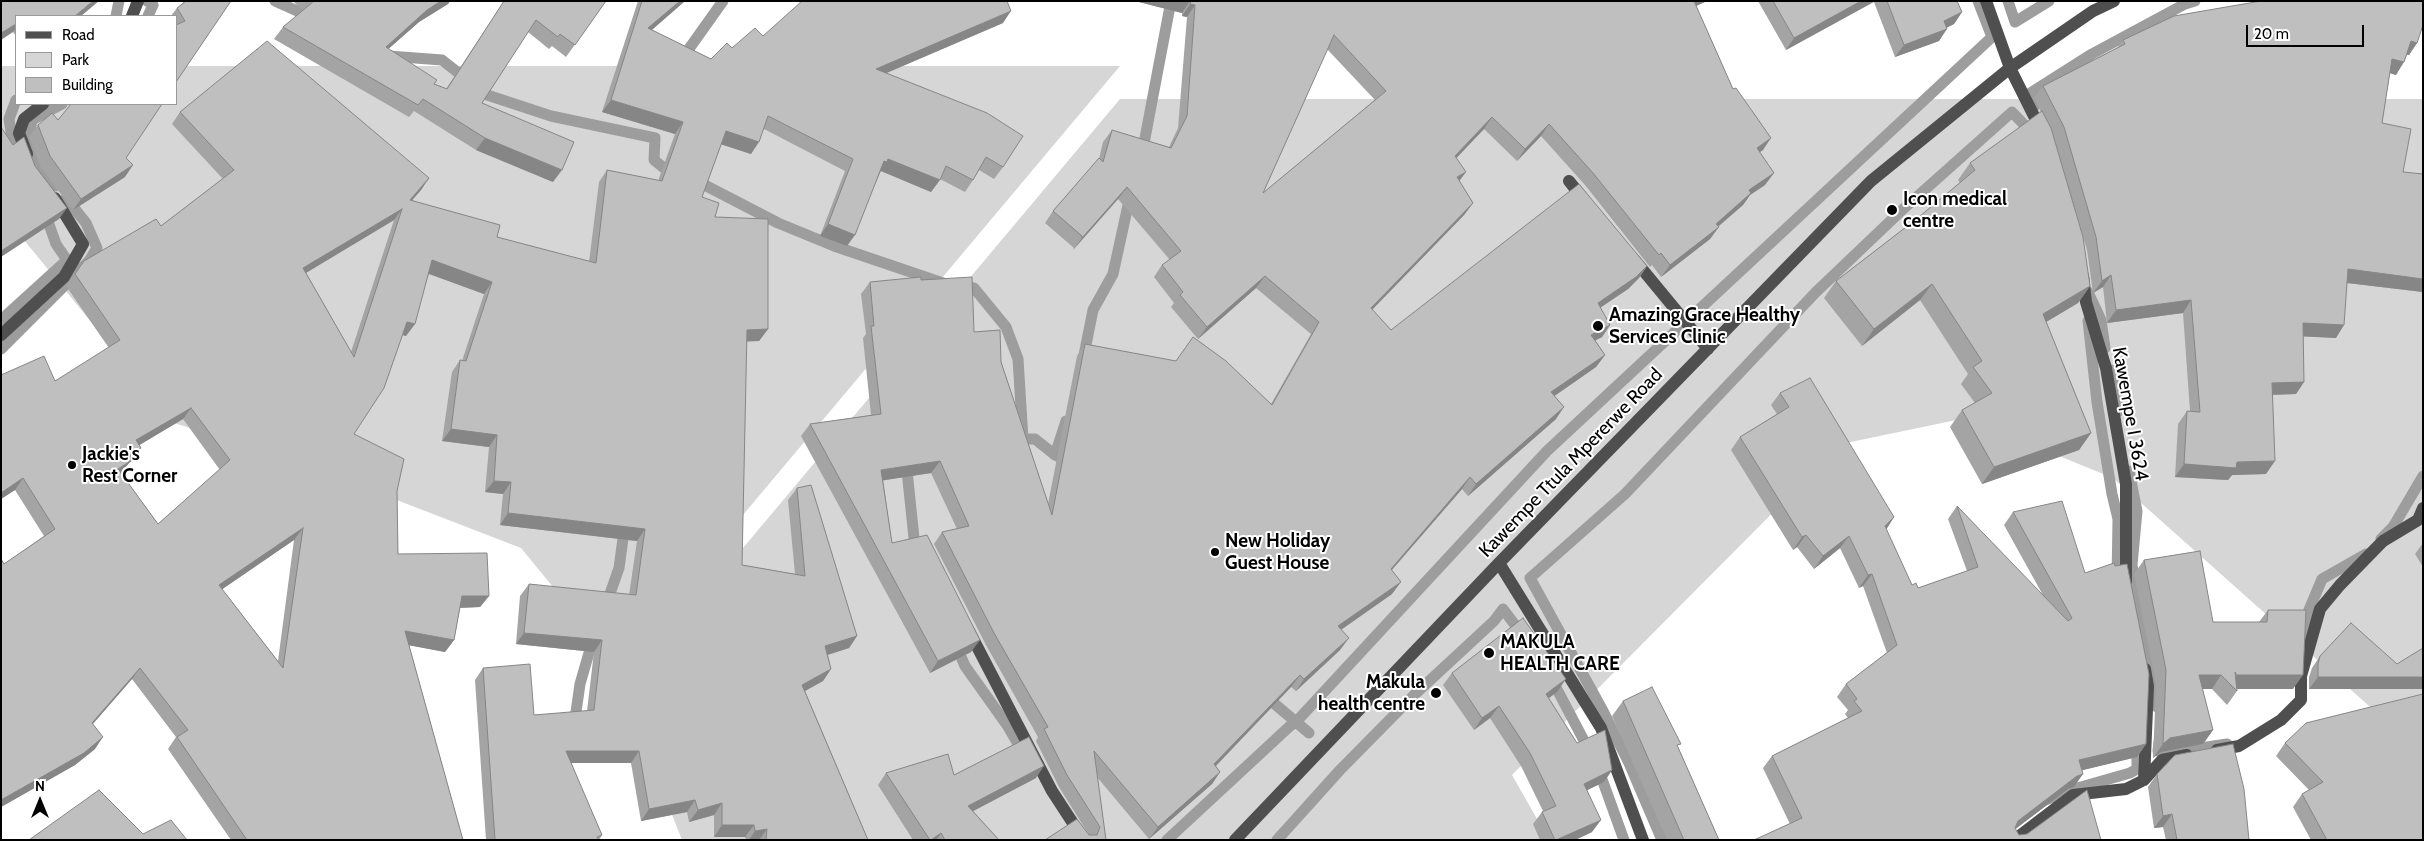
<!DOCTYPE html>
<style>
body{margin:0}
#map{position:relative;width:2424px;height:841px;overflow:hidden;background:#fff;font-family:Cabin,sans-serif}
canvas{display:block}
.frame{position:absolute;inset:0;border:2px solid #000;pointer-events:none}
.legend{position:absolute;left:15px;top:15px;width:162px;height:90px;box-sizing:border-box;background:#fff;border:1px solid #999;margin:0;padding:6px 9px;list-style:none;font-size:15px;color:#000}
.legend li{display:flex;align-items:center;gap:10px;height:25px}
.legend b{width:25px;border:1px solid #999}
.north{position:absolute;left:15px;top:776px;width:50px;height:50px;-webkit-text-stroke:4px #fff;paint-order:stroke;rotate:0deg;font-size:14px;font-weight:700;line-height:20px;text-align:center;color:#000}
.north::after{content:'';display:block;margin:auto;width:18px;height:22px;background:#000;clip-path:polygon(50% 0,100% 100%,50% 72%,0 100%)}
.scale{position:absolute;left:2246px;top:25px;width:118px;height:22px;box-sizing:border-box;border:2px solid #000;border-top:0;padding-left:6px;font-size:15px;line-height:18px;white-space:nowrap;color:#000;-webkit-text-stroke:4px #fff;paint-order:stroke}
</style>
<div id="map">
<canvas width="2424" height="841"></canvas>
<div class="frame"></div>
<ul class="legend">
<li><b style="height:6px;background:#4f4f4f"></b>Road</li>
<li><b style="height:14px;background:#d6d6d6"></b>Park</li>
<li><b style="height:14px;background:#bfbfbf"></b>Building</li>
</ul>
<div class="north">N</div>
<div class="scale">20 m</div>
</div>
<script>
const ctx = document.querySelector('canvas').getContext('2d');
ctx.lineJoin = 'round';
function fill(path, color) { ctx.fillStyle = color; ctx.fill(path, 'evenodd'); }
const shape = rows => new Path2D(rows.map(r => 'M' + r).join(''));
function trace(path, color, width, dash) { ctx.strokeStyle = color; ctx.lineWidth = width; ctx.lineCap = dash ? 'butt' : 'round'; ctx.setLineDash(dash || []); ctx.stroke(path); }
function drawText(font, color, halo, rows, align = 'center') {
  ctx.font = font + ' Cabin,sans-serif'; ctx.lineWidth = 4; ctx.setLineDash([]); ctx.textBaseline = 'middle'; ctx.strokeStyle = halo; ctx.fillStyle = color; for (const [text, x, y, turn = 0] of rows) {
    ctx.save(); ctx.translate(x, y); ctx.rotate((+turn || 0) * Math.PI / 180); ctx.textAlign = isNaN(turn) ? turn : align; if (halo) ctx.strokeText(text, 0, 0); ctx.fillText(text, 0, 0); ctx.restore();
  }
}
fill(shape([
 [1,66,16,66,16,104,176,104,176,66,1120,66,617,665,521,548,301,463,174,423,1,212],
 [1120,99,2423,99,2423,754,2113,478,1966,418,1841,444,1512,775,1549,840,682,840,634,719,617,698]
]), '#d6d6d6');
trace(shape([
 [147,1,153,5,148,16],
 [275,1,315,19],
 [2008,1,2015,22,2049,1],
 [116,16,119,1],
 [389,56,442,60,465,78,472,90,551,116,655,138,654,160,669,172,675,174],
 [681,60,723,1],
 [16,100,9,119,14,151,17,158],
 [2034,107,2029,94,2092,54,2185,4,2195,1],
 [1142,154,1171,1],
 [693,179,778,223,834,246,943,283],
 [55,186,41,169,28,142,32,120,62,104],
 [959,286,974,288,1006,327,1018,359,1023,439,1035,439,1055,455,1070,462],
 [2088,292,2101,320,2105,348],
 [1,320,67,260,56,244,45,213],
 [2088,321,2097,402,2112,494,2118,519,2117,580],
 [1,349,89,261,97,248,86,223,66,198],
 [1083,360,1093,310,1113,274,1130,196],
 [2111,370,2119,411],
 [1055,455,1066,421],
 [906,461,914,538,919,551],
 [2129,471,2137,511,2132,565,2157,707],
 [2381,539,2393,527,2423,476],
 [606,605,619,568,625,524],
 [955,643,965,666,1007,725,1024,754],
 [2302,647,2309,610,2322,579,2366,554],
 [1551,678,1590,752],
 [1263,694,1309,733],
 [574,726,580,684,593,639],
 [2159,742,2158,751,2174,752,2227,744],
 [1598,768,1624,840],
 [2045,800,2081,787,2130,773,2137,769,2137,742],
 [1167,840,1290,726,1296,722,1547,451,1992,37,1978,1],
 [1277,840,1340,770,1413,696,1494,621,1503,609,1524,637],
 [1662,840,1629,763,1603,711,1530,578,1625,494,1816,292,1901,211,2003,120,2012,112,2033,134]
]), '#9d9d9d', 11);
trace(shape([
 [1986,1,2010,68,2042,132],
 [132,16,138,1],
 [27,154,19,133,24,119,43,104],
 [1569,181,1585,201],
 [1633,258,1708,349],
 [2083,276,2086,302,2106,368,2126,484,2126,581],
 [1,335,64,277,83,244,55,198],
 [1499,563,1601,728,1643,840],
 [969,631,1052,791,1084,840],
 [2217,750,2239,746,2281,720,2301,700,2301,676,2320,609,2340,585,2383,541,2418,520,2423,508],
 [2144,780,2148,686,2145,669],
 [1235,840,1499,563,1871,181,2010,68,2093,11,2114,1],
 [2014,840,2073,795,2126,789,2144,780,2162,760,2187,755]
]), '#4f4f4f', 12);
fill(shape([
 [181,1,231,1,176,82,176,16,171,16,177,8,184,3],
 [293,1,450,1,448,4,419,22,388,49,435,84,446,89,504,1,606,1,566,57,552,46,549,49,528,32,482,103,553,182,476,150,414,111,409,117,274,39,283,27,303,11],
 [638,1,685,1,652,30,711,59,732,48,763,36,1003,23,886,73,1003,167,994,179,979,170,973,180,965,192,940,179,931,192,881,171,847,246,820,236,845,171,764,129,751,154,721,144,702,197,715,217,768,329,759,341,746,341,742,565,795,574,788,500,797,488,857,636,849,648,828,655,831,669,823,681,805,691,868,840,746,840,745,837,714,837,714,815,689,822,687,812,641,821,631,763,571,763,602,835,599,840,486,840,475,680,483,668,534,715,587,711,594,652,516,644,520,596,529,584,629,595,637,541,500,525,503,494,485,492,489,447,442,441,452,372,460,360,462,361,484,294,429,274,406,336,403,335,354,434,397,491,398,554,489,596,480,607,460,608,454,640,445,652,409,645,463,840,231,840,168,749,176,737,132,679,93,724,95,749,75,765,1,807,1,559,4,564,44,536,15,490,1,499,1,375,55,381,109,348,66,286,84,261,161,226,223,179,172,124,180,112,429,178,421,190,412,200,497,237,589,262,599,182,607,170,658,181,675,134,602,112],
 [394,220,351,352,306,273],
 [183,419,220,470,158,524,121,473,129,463,133,460,141,448,139,445],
 [294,540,278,661,222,589],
 [1135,1,1707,1,1696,6,1733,89,1763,150,1760,152,1765,185,1750,195,1743,205,1718,227,1710,239,1661,277,1652,265,1650,267,1585,185,1541,136,1517,161,1484,129,1456,158,1459,181,1473,203,1464,215,1372,310,1391,330,1647,266,1639,278,1628,289,1600,308,1610,325,1602,337,1595,340,1605,355,1596,367,1554,396,1556,419,1468,496,1462,489,1392,570,1392,594,1341,630,1340,650,1296,691,1291,687,1216,766,1220,772,1212,784,1149,839,1097,777,1106,840,1089,835,1059,787,1036,741,1038,737,986,645,934,544,942,532,957,529,931,473,883,480,892,543,971,652,930,673,801,436,810,424,871,415,863,338,866,334,861,294,870,282,921,280,974,332,1001,362,1048,504,1077,356,1085,344,1271,404,1311,334,1256,288,1198,339,1171,307,1174,303,1154,277,1162,265,1170,260,1118,199,1073,250,1074,248,1045,223,1053,211,1099,159,1103,142,1112,130,1169,147,1178,128,1187,17,1182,16,1182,13],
 [1327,49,1375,100,1263,193],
 [1758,1,1957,1,1962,12,1954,24,1946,28,1939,41,1895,57,1874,2,1786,50],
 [16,16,16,36,13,32],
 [2123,40,2417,43,2409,55,2407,55,2396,75,2390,73,2382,123,2403,172,2423,292,2347,283,2336,338,2303,336,2304,382,2296,394,2273,395,2266,474,2232,475,2228,480,2175,477,2178,424,2187,411,2190,411,2183,313,2107,323,2103,287,2093,293,2087,250,2054,139,2090,286,2078,303,2046,322,2091,433,2079,450,1982,484,1950,427,1962,410,1975,403,1961,384,1968,374,1920,300,1862,346,1824,298,1836,281,1919,217,1960,183,1958,180,1970,163,2041,112,2034,98,2043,86,2118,47],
 [58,120,126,158,125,177,73,210,41,168,29,137,38,125],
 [1780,393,1894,517,1886,529,1912,585,1918,588,1967,571,1948,519,1957,506,2044,597,2004,525,2013,512,2085,573,2146,744,2137,757,2082,770,2074,787,2068,789,2015,829,2019,835,1790,824,1763,768,1772,756,1848,718,1845,714,1848,710,1837,697,1846,684,1887,653,1863,586,1859,588,1840,548,1814,569,1797,547,1793,550,1731,450,1740,437,1777,414,1771,405],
 [2423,543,2423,567,2415,554],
 [2144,560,2213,622,2259,622,2268,610,2293,689,2237,689,2237,691,2227,705,2212,689,2202,689,2213,730,2203,744,2161,752,2153,758,2156,685,2134,574],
 [2320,656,2397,664,2423,689,2309,689,2309,677,2312,668],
 [1452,673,1557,692,1548,698,1577,743,1612,770,1604,782,1587,790,1592,832,1575,840,1540,840,1533,824,1542,812,1543,811,1521,766,1490,718,1474,730,1443,685],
 [1623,701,1678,747,1719,840,1667,840,1612,716],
 [2285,743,2423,840,2311,840,2293,807,2302,794,2309,790,2276,756],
 [886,773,954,775,1036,778,973,811,999,840,913,840,878,785],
 [2157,774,2249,840,2166,840,2163,827,2154,828,2148,787]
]), '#a4a4a4');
fill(shape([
 [93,1,99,1,81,16,75,16],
 [441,1,450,1,448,4,419,22,377,59,386,47,427,10],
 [680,1,685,1,640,40,648,28],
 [1135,1,1190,1,1182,13],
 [1691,1,1707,1,1685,11],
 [1861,1,1875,1,1786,50,1794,38],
 [1190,4,1195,5,1187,17,1182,16],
 [1011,11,1003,23,868,81,876,69],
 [1962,12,1954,24,1936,33,1944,21],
 [16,24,16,28,13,32,1,40,1,33],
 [1947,29,1939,41,1895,57,1904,45],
 [2411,41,2417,43,2409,55,2403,53],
 [2392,59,2404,62,2396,75,2383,71],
 [611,100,683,122,675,134,602,112],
 [1492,117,1484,129,1447,168,1455,156],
 [1549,124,1541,136,1517,161,1525,149],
 [726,131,759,142,751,154,717,143],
 [485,138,562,170,553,182,476,150],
 [1771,138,1763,150,1748,160,1757,148],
 [888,159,940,180,931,192,881,171,878,174,884,161],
 [133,165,125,177,73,210,81,199],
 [1466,172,1457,184,1457,177],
 [1774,173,1765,185,1750,195,1743,205,1709,234,1719,227,1710,239,1661,277,1670,265,1716,224,1749,190],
 [429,178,421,190,402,212,410,200],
 [1127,187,1118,199,1073,250,1082,238],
 [1473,203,1464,215,1362,320,1371,308],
 [67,208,59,219,1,257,1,251],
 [402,209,394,220,294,280,303,268],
 [828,224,855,235,847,246,820,236],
 [432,260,492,282,484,294,424,272],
 [1647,266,1639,278,1628,289,1589,315,1598,303],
 [2348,269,2423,279,2423,292,2339,282],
 [2111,275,2103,287,2093,293,2102,281],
 [1265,276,1256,288,1198,339,1207,327],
 [1932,284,1920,300,1862,346,1874,329],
 [2090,286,2078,303,2031,331,2043,314],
 [2191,300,2183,313,2107,323,2116,310],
 [407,322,415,324,406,336,399,334],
 [2303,323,2344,325,2336,338,2294,336],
 [1610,325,1602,337,1583,347,1591,335],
 [768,329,759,341,738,342,747,330],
 [1605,355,1596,367,1543,404,1551,392],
 [2304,382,2296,394,2263,395,2272,383],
 [1564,407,1556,419,1468,496,1476,484],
 [191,408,183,419,128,452,136,440],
 [451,429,497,435,489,447,442,441],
 [2091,433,2079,450,1982,484,1994,467],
 [141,448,133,460,129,463,120,474,118,469,126,457],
 [940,461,931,473,873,482,881,470],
 [2275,461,2266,474,2232,475,2228,480,2175,477,2184,464],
 [1470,477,1462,489,1382,581,1391,569],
 [23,478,15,490,1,499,1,493],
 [494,481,511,482,503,494,485,492],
 [508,513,645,529,637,541,500,525],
 [1894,517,1886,530,1885,526],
 [303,528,294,540,211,597,219,585],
 [1806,535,1797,547,1793,550,1802,537],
 [1849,536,1840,548,1814,569,1823,556],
 [1872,574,1863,586,1859,588,1868,575],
 [1401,582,1392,594,1329,638,1338,626],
 [462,596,489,596,480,607,454,608],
 [405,631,454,640,445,652,397,643],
 [524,633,602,640,594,652,516,644],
 [857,636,849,648,817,658,825,646],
 [1349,638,1340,650,1296,691,1304,679],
 [980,640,971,652,930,673,938,661],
 [140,668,132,679,83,735,92,723],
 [831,669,823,681,794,697,802,685],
 [1300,675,1291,687,1206,776,1214,764],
 [2199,675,2221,675,2212,689,2189,689],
 [2237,675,2303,675,2293,689,2235,689,2230,685],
 [2318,677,2423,677,2423,689,2309,689],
 [1566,679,1557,692,1537,707,1546,694],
 [1499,706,1490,718,1474,730,1482,718],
 [2213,730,2203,744,2161,752,2153,758,2163,744,2170,738],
 [103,737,95,749,75,765,1,807,1,800],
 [2146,744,2137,757,2071,773,2079,760],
 [566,751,639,751,631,763,558,763],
 [1044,766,1036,778,960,818,968,806],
 [1612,770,1604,782,1575,796,1584,784],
 [1220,772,1212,784,1149,839,1158,827],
 [2083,774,2074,787,2068,789,2009,834,2018,821,2077,776],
 [695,800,687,812,641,821,649,809],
 [722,803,714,815,689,822,698,810],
 [2172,814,2163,827,2154,828,2163,816],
 [1601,820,1592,832,1575,840,1556,840],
 [722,825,754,825,745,837,714,837],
 [767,829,759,840,749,840,755,831],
 [941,833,936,840,931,840]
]), '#868686');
const building = shape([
 [1,1,93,1,75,16,16,16,16,24,1,33,1,1],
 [186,1,231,1,176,82,176,25,185,21,177,8,186,1],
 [314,1,441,1,427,10,386,47,437,80,434,84,447,89,504,1,606,1,575,45,560,34,558,37,536,20,482,103,574,142,562,170,485,138,423,99,418,105,283,27,314,1],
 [642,1,680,1,648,28,711,59,727,43,732,48,755,28,763,36,802,1,1007,1,1011,11,876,69,987,113,1023,136,1003,167,986,157,973,180,946,166,940,180,888,159,887,162,884,161,855,235,828,224,853,159,768,116,759,142,726,131,702,197,719,203,715,217,768,219,768,329,747,330,742,565,805,576,797,488,811,485,857,636,825,646,831,669,802,685,868,840,766,840,767,829,755,831,754,825,722,825,722,803,698,810,695,800,649,809,639,751,566,751,602,835,597,837,599,840,495,840,483,668,530,664,534,715,594,710,602,640,524,633,529,584,636,595,645,529,508,513,511,482,494,481,497,435,451,429,460,360,466,361,492,282,432,260,415,324,407,322,384,388,354,434,404,459,397,491,398,554,487,553,489,596,462,596,454,640,405,631,463,840,247,840,177,737,188,730,140,668,92,723,103,737,84,753,1,800,1,559,4,564,55,529,23,478,1,493,1,375,44,356,55,381,120,340,75,274,84,261,156,219,161,226,234,170,180,112,267,41,429,178,410,200,500,225,497,237,596,263,607,170,662,181,683,122,611,100,642,1],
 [402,209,354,357,303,268,402,209],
 [191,408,230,460,158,524,118,469,129,462,126,457,141,448,136,440,191,408],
 [303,528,283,668,219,585,303,528],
 [1191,1,1694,1,1733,89,1736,88,1771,138,1757,148,1774,173,1749,190,1751,193,1716,224,1719,227,1670,265,1661,253,1659,255,1593,173,1549,124,1525,149,1492,117,1455,156,1466,172,1457,177,1473,203,1371,308,1391,330,1579,184,1647,266,1636,277,1598,303,1610,325,1591,335,1605,355,1551,392,1564,407,1476,484,1470,477,1391,569,1401,582,1338,626,1349,638,1304,679,1300,675,1214,764,1220,772,1158,827,1094,751,1106,840,1045,840,1077,819,1089,835,1097,835,1100,827,1067,775,1044,729,1048,727,994,633,942,532,969,526,940,461,881,470,892,543,927,535,980,640,938,661,810,424,881,414,871,326,874,326,870,282,921,277,921,280,972,277,974,332,1000,330,1001,362,1052,515,1085,344,1176,361,1193,337,1226,361,1272,405,1319,322,1265,276,1207,327,1180,295,1183,292,1162,265,1181,251,1127,187,1082,238,1082,236,1053,211,1099,158,1103,162,1112,130,1171,148,1187,116,1195,5,1190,4,1191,1],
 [1334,35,1386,91,1263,193,1334,35],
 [1773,1,1861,1,1794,38,1773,1],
 [1887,1,1957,1,1962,12,1944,21,1947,29,1904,45,1887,1],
 [2261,1,2423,1,2423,25,2417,43,2411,41,2404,62,2392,59,2382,123,2411,129,2403,172,2423,174,2423,279,2348,269,2344,325,2303,323,2304,382,2272,383,2275,461,2237,462,2236,468,2184,464,2187,411,2200,412,2191,300,2116,310,2111,275,2102,281,2096,237,2064,127,2043,86,2125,44,2123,40,2174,16,2261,1],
 [71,104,162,104,126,158,133,165,81,199,50,156,38,125,52,113,58,120,71,104],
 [2042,111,2051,128,2083,237,2090,286,2043,314,2091,433,1994,467,1962,410,1992,393,1973,367,1982,361,1932,284,1874,329,1836,281,1919,217,1975,170,1970,163,2042,111],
 [1,127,13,145,24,137,35,166,67,208,1,251,1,127],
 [1810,378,1894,517,1885,526,1912,585,1916,583,1918,588,1978,567,1957,506,2068,621,2072,618,2013,512,2062,501,2085,573,2114,563,2115,566,2127,564,2149,674,2146,744,2079,760,2083,774,2077,776,2018,821,2015,828,2019,835,2027,834,2087,790,2101,840,1754,840,1802,818,1772,756,1862,711,1854,701,1857,699,1846,684,1897,645,1872,574,1868,575,1849,536,1823,556,1806,535,1802,537,1740,437,1789,407,1780,393,1810,378],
 [2200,551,2213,622,2267,622,2268,610,2306,610,2303,675,2237,675,2235,672,2237,691,2221,675,2199,675,2213,730,2170,738,2163,744,2166,670,2144,560,2200,551],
 [1523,618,1566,679,1546,694,1577,743,1605,730,1612,770,1584,784,1601,820,1556,840,1555,840,1542,812,1556,806,1530,753,1499,706,1482,718,1452,673,1523,618],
 [2351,623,2397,664,2423,648,2423,677,2318,677,2318,664,2320,656,2351,623],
 [1652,687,1681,744,1677,745,1719,840,1684,840,1623,701,1652,687],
 [2423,694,2423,840,2327,840,2302,794,2323,782,2285,743,2306,723,2423,694],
 [1029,737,1044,766,968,806,999,840,945,840,941,833,931,840,930,840,886,773,948,754,954,775,1029,737],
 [2233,744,2244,789,2249,840,2177,840,2172,814,2163,816,2157,774,2175,755,2233,744],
 [99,790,143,834,171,820,187,840,29,840,99,790]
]);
fill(building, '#bfbfbf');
trace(building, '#868686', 1);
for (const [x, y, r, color] of [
 [1892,210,6,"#000"],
 [1598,326,6,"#000"],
 [72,465,5,"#000"],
 [1215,552,5,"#000"],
 [1489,653,6,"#000"],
 [1436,693,6,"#000"]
]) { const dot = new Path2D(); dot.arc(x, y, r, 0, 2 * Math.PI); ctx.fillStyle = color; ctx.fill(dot); trace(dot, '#fff', 2); }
drawText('bold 19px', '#000', '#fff', [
 ["Icon medical",1903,199],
 ["centre",1903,221],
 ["Amazing Grace Healthy",1609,315],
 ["Services Clinic",1609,337],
 ["Jackie's",82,454],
 ["Rest Corner",82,476],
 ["New Holiday",1225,541],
 ["Guest House",1225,563],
 ["MAKULA",1500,642],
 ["HEALTH CARE",1500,664],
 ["Makula",1425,682,"right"],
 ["health centre",1425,704,"right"]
], 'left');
drawText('19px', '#000', '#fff', [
 ["Kawempe I 3624",2130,414,80],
 ["Kawempe Ttula Mpererwe Road",1571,463,-46]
]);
</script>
